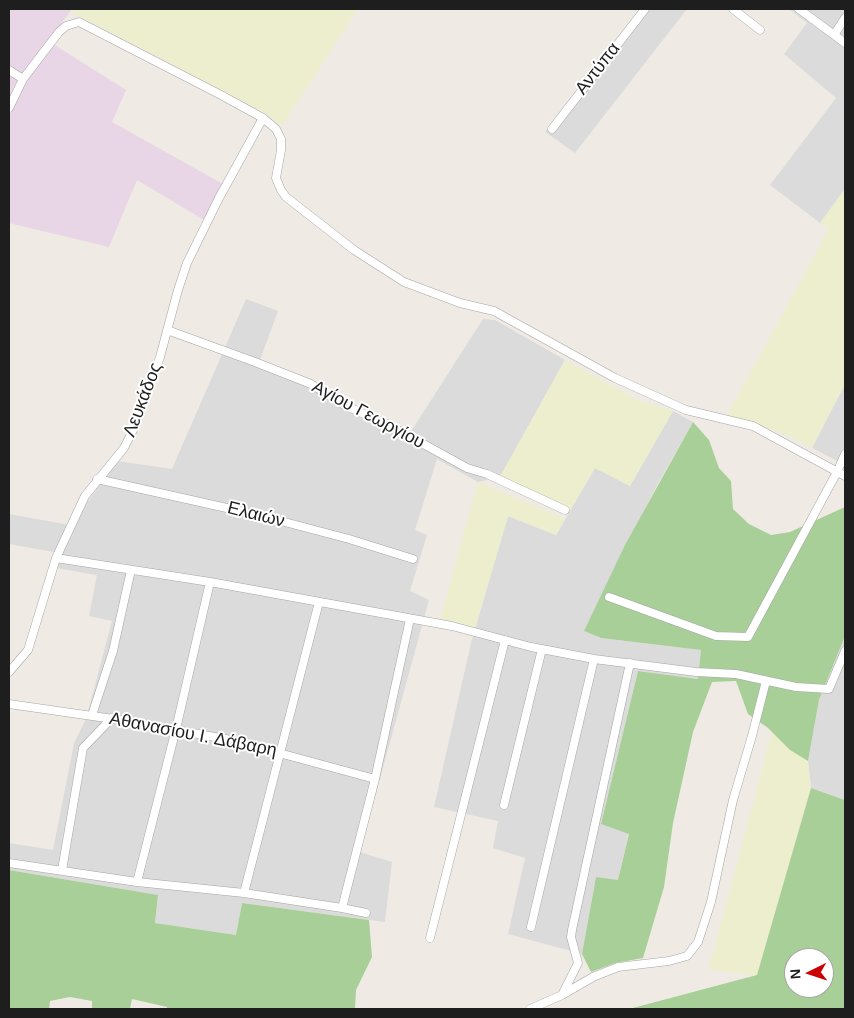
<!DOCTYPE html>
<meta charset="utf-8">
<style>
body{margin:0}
#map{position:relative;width:854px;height:1018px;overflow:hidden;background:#efebe4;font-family:Arial,sans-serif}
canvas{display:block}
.frame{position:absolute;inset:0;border:10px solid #1e1e1e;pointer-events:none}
.north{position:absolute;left:784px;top:948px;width:50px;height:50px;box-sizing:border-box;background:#fff;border:1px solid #a5a5a5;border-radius:50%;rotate:266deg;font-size:14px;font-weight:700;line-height:20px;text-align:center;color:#1e1e1e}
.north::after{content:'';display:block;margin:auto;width:18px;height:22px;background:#cc0001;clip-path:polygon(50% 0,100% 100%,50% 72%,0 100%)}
</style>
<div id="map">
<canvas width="854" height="1018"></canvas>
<div class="frame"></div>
<div class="north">N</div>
</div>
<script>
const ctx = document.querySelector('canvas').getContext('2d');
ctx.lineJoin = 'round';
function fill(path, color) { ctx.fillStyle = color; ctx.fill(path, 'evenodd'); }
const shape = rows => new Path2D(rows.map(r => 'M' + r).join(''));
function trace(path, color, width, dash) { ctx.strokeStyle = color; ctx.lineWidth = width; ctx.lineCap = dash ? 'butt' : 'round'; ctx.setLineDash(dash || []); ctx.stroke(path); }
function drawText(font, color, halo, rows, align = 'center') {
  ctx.font = font + ' Arial,sans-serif'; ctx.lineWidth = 4; ctx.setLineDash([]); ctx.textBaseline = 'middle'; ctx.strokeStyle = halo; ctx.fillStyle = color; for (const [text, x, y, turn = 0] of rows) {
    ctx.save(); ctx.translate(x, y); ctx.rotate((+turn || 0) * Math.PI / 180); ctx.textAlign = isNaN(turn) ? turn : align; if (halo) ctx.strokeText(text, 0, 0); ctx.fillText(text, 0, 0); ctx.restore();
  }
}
fill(shape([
 [640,9,687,9,575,153,545,132],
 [789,9,845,9,845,189,820,223,770,185,836,98,784,54,807,23],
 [246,299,278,311,260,360,313,383,410,433,483,319,495,320,565,360,500,477,478,482,437,459,415,530,427,535,410,591,429,600,360,852,392,862,385,922,242,903,236,935,155,923,158,895,9,870,9,843,53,850,74,743,86,719,112,621,89,616,97,575,50,567,54,552,9,544,9,514,75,526,84,507,117,461,172,469],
 [845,384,845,465,812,448],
 [673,411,693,422,656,487,584,631,601,638,701,650,698,679,638,671,601,824,629,833,618,881,596,877,582,954,508,934,525,858,493,848,498,821,434,807,471,643,508,516,556,535,595,468,630,486],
 [845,636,845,800,811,788,808,761,819,700]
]), '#dcdbdb');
fill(shape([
 [9,9,72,9,13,88,9,99],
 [53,44,126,90,112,122,223,184,204,220,137,180,109,247,9,223,9,117,15,100,27,79]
]), '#e8d5e5');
fill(shape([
 [72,9,358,9,282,126,265,113,70,11],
 [845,189,845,384,812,448,791,437,754,423,726,417,829,229,820,223],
 [565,360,638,400,673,411,630,486,595,468,570,510,500,477],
 [478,482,565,519,556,535,508,516,475,629,440,621],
 [772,732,790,750,808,761,811,788,757,976,709,969]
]), '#eceece');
fill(shape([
 [693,422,709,440,719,468,731,481,733,509,749,524,771,535,790,532,845,507,845,636,819,700,808,761,790,750,768,728,748,714,736,681,712,682,693,732,673,823,664,887,643,958,615,963,591,972,582,954,596,877,618,880,629,834,601,824,638,671,698,679,701,650,601,638,584,631,625,545],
 [811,788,845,800,845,1009,629,1009,757,975],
 [794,958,824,958,824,988,794,988],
 [9,870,158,895,155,923,236,935,242,903,369,920,372,957,356,990,355,1009,167,1009,167,1007,132,999,130,1009,92,1009,92,1001,70,997,50,1001,49,1009,9,1009]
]), '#a8cf97');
const street = shape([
 [733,9,760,30],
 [799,9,845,43],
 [834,35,845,18],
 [9,70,23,79],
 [9,108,23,79,59,32,66,26,79,22,221,95,263,118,276,129,281,139,281,150,276,178,281,190,286,197,354,250,404,282,460,303,494,311,615,378,686,410,753,426,845,476],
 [552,129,645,9],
 [167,330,255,362,311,384,344,405,389,425,467,468,487,474,565,510],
 [97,479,258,515,349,539,413,559],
 [56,558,210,582,452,626,531,647,594,659,696,672,736,674,796,687,829,689,845,651],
 [609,597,716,636,748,637,837,472,845,454],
 [9,672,28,650,56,558,85,496,124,448,133,430,160,357,178,290,187,263,219,198,263,118],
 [9,704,127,721,231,740,375,779],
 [92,715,113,651,131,570],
 [504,805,542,649],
 [9,863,137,882,244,893,342,908],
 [62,870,83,748,112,718],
 [137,882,176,729,210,582],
 [244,893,319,602],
 [366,913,342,908,375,779,410,619],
 [531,927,594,659],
 [430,938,505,640],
 [562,995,578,963,571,937,572,930,630,663],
 [530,1009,562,995,593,977,618,967,669,961,687,956,698,942,711,902,733,800,752,736,766,681]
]);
trace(street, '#a5a5a5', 9);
trace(street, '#fff', 8);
drawText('18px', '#1e1e1e', '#fff', [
 ["Αντύπα",598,69,-52],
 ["Λευκάδος",143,400,-69],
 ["Αγίου Γεωργίου",368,415,28],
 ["Ελαιών",256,515,14],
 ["Αθανασίου Ι. Δάβαρη",193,735,11]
]);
</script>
